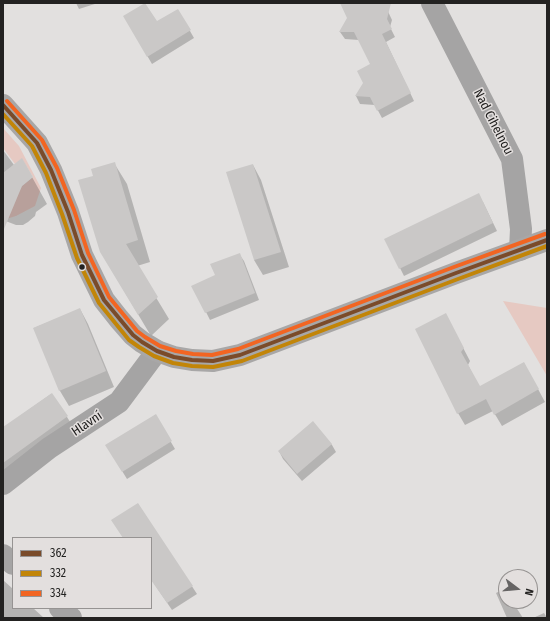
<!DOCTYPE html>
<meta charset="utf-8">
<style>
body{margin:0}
#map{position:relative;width:550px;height:621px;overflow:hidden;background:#e2e0df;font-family:"Fira Sans Condensed",sans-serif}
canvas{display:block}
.frame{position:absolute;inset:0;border:4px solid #232221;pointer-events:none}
.legend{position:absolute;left:12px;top:537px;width:140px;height:72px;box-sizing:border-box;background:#e3dfde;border:1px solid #969392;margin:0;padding:5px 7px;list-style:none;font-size:12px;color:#232221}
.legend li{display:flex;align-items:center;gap:8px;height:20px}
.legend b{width:20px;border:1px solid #969392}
.north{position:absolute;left:498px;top:569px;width:40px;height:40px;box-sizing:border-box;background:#e3dfde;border:1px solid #969392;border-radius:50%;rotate:106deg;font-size:11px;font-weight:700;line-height:16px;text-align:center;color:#232221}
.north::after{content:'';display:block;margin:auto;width:14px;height:18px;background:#666464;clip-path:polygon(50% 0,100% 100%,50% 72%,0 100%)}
</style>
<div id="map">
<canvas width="550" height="621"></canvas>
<div class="frame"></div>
<ul class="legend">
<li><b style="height:5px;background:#7a4b2a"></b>362</li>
<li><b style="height:5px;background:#c28508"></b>332</li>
<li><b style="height:5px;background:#f26522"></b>334</li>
</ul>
<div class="north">N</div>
</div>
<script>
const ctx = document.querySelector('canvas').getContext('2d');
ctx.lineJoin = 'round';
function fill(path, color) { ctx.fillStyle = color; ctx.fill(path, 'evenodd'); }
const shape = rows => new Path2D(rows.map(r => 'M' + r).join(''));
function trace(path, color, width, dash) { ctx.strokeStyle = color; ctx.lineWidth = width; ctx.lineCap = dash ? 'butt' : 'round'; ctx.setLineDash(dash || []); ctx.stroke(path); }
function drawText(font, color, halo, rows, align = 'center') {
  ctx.font = font + ' "Fira Sans Condensed",sans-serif'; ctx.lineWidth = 3; ctx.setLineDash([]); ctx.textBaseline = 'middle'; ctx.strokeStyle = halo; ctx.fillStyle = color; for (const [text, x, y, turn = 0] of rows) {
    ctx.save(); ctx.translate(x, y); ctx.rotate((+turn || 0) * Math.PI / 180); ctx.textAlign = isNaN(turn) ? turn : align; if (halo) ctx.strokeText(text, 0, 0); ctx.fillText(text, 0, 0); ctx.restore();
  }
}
fill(shape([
 [3,128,19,146,41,188,35,206,16,216,3,220,22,186,33,177,22,159,15,164,3,148],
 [503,301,547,308,547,376]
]), '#e6c9c2');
fill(shape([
 [76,3,98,3,79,9],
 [348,3,384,3,392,20,390,27,395,37,386,42,414,101,382,118,375,105,360,104,356,96,364,84,371,65,359,40,345,39,340,32,348,18],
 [178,10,194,38,152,64,124,16,156,23],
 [3,150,14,165,32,177,47,204,36,212,35,216,28,222,23,225,16,225,3,220],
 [114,163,127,184,150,262,137,266,169,319,151,336,114,274,94,177],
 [253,165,261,180,289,267,263,275,254,260],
 [483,202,497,231,404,276,400,268],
 [239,254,244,261,259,300,210,320,206,312],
 [80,309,88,324,114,387,69,406,60,391,34,328],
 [446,315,470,361,468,365,480,388,524,363,545,402,502,426,493,411,465,425,458,413],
 [51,394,67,417,77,433,3,486,3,428],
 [155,415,175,449,127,479,111,453],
 [313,422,332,445,336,452,302,481,283,459,279,451],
 [138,504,197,594,172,610,151,579,151,538,123,538],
 [3,580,13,589,13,608,33,608,44,618,3,618],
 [504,589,506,591,506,601,512,601,523,618,507,618,496,593],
 [544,613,547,618,533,618]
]), '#0003');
fill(shape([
 [145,3,157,21,178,9,191,30,147,57,123,16],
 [340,3,391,3,387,19,392,29,382,34,411,93,377,111,370,97,355,96,363,83,357,71,370,64,354,32,339,32,347,18],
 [22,158,33,177,22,186,4,229,3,229,3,173],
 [115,162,138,240,126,244,158,297,138,315,100,252,78,180,93,176,91,169],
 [253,164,281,252,254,260,226,172],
 [479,193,493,223,399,269,384,239],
 [240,253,255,293,205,313,191,286,215,275,210,264],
 [80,308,106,371,59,391,33,328],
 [446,313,464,348,461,352,480,386,524,362,539,389,494,415,486,399,457,414,415,329],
 [52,393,68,416,3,463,3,427],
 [156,414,172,441,122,472,105,445],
 [313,421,332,444,297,474,278,451],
 [138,503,193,586,167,603,151,580,151,538,123,538,111,520]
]), '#cac8c7');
trace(shape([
 [432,3,512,159,521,229,520,250],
 [3,484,49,448,119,402,157,351],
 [3,555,13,564],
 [60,608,71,618]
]), '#a5a4a4', 22);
trace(shape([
 [3,105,37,143,51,170,68,212,82,255,104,300,119,319,133,335,142,342,157,351,174,357,192,360,213,361,240,355,456,273,547,240]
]), '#a8a7a7', 22);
trace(shape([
 [3,105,37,143,51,170,68,212,82,255,104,300,133,335,142,342,157,351,174,357,192,360,213,361,240,355,456,273,547,240]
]), '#7a4b2a', 4);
trace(shape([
 [3,114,32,146,46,173,62,214,77,258,99,303,129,340,139,347,154,356,173,363,192,366,213,367,242,361,458,279,547,246]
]), '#c28508', 4);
trace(shape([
 [7,101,42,140,57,168,74,210,88,253,109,297,137,331,145,337,160,346,176,351,193,354,212,355,238,349,454,267,545,234]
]), '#f26522', 4);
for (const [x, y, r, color] of [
 [82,267,3.5,"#232221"]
]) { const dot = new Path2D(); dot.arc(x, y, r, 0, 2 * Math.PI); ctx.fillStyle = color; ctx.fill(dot); trace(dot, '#e3dfde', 1.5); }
drawText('13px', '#232221', '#e3dfde', [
 ["Nad Cihelnou",493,122,63],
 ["Hlavní",87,424,-34]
]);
</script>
